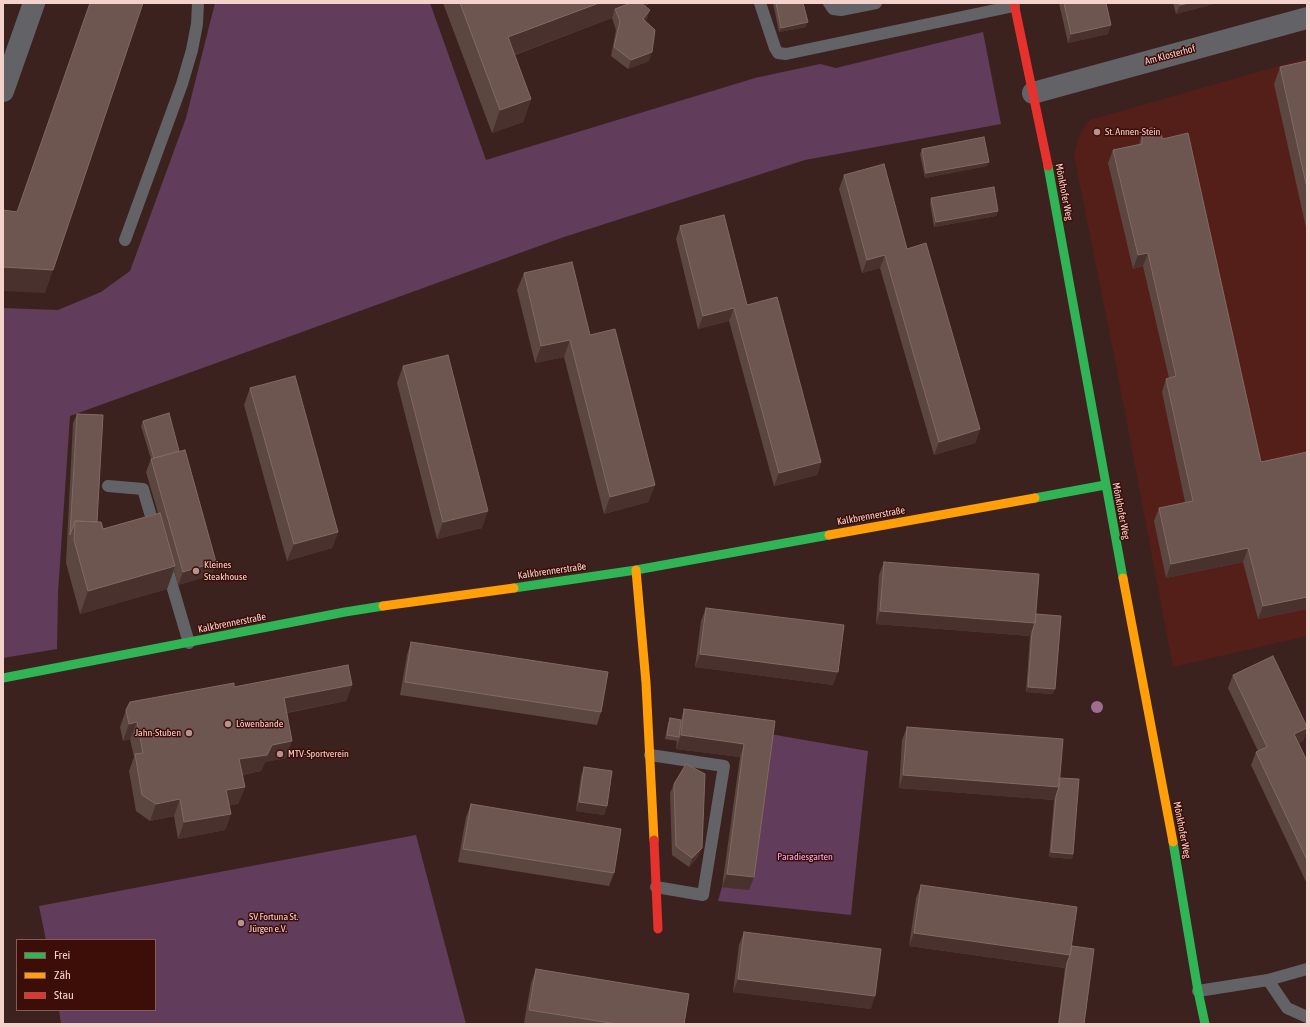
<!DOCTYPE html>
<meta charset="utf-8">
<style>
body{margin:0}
#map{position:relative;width:1310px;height:1027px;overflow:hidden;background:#3c221f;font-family:"Asap Condensed",sans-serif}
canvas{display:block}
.frame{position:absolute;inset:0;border:4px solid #f3d2cc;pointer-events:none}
.legend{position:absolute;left:16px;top:939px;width:140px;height:72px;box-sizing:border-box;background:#3d0d08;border:1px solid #865c56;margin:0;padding:5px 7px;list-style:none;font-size:12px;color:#f3d2cc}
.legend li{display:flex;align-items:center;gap:8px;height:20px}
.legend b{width:20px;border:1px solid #865c56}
</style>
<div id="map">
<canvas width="1310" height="1027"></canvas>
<div class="frame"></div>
<ul class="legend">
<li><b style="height:5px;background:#30b455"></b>Frei</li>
<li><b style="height:5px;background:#ff9f0a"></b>Zäh</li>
<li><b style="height:5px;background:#e5322d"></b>Stau</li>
</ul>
</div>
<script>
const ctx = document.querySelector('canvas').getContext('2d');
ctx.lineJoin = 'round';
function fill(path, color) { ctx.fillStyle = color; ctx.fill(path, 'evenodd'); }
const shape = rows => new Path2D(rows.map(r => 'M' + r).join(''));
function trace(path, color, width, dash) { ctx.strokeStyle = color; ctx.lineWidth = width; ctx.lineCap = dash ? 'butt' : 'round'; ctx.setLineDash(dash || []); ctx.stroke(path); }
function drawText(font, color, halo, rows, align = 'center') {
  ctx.font = font + ' "Asap Condensed",sans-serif'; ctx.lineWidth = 3; ctx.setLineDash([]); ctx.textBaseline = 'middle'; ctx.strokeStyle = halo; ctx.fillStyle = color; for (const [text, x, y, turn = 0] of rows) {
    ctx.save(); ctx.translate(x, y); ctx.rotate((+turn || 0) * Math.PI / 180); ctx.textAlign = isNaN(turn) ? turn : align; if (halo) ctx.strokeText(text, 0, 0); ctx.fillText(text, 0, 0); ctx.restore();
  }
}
fill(shape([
 [1307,58,1307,636,1173,667,1115,360,1074,155,1077,142,1082,130,1090,120]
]), '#541f18');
fill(shape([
 [215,3,430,3,486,160,755,78,820,64,836,68,983,32,1001,124,805,160,564,237,70,416,58,592,57,649,3,658,3,308,58,310,101,292,130,271,186,118],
 [770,734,868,751,851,915,718,901,722,887,749,890],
 [416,835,466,1024,61,1024,59,1010,155,1010,155,940,46,940,39,906]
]), '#613c5b');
trace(shape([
 [760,3,775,48,778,53,786,54,1014,6],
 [829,3,833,9,841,10,876,3],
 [125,240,182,84,192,50,197,24,198,3],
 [108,486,143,489,155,530],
 [166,565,189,643],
 [650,755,724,766,703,895,656,887],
 [1268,980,1307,969],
 [1198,991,1268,980,1287,1008,1307,1017]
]), '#636267', 12);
trace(shape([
 [3,91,34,3],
 [1033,93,1307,18]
]), '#636267', 22);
trace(shape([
 [1048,166,1123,578],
 [1035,498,1105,485],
 [514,588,636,570,829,535],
 [3,678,345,612,383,606],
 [1173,842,1198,991,1205,1024]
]), '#30b455', 9);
trace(shape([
 [829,535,1035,498],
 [636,570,646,683,654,840],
 [1123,578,1173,842],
 [383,606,514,588]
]), '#ff9f0a', 9);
trace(shape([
 [1014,3,1048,166],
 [654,840,658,929]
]), '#e5322d', 9);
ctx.fillStyle = '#9f6e8f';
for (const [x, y] of [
 [1097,707]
]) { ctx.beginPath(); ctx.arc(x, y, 6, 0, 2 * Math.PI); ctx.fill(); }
fill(shape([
 [443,3,651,3,645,6,647,19,645,21,649,61,628,69,611,56,616,30,612,18,515,55,531,99,523,122,492,133],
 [773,3,803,3,806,27,779,32],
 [1059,3,1106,3,1108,34,1068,43],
 [1173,3,1217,3,1176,14],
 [1307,61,1307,232,1274,84,1280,67],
 [1142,135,1261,462,1307,452,1307,609,1258,619,1243,562,1166,578,1154,521,1159,508,1185,502,1162,392,1166,379,1169,378,1143,266,1133,269,1108,163,1113,150,1139,144],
 [922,149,987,166,925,178,920,154],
 [844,175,907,249,980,429,975,443,934,455,880,268,862,273,839,189],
 [931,198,998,211,996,216,934,227,930,203],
 [680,226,747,305,821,462,817,475,774,486,729,321,698,329,676,239],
 [524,273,590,335,655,485,648,502,604,514,564,357,535,363,517,290],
 [403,366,482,528,437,539,397,383],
 [250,388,338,532,332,548,287,561,244,405],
 [77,414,97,522,103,529,158,513,146,472,151,459,141,426,143,421,212,575,178,585,174,570,167,589,80,614,66,563,73,423],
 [884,562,1036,614,1053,694,1026,692,1030,636,876,624,879,575],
 [706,608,833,685,695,667,701,621],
 [411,642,601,712,597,725,400,695,407,655],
 [1233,675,1307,727,1307,729,1303,741,1299,743,1307,761,1307,884,1251,765,1256,752,1258,751,1228,688],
 [352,685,346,701,287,713,286,758,265,762,261,771,242,775,245,787,238,804,229,805,231,814,225,830,178,839,174,816,150,821,136,811,129,771,134,757,130,739,123,741,120,727,126,710,234,687],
 [684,709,775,721,754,877,749,890,722,887,740,757,676,749,677,740,677,741,665,739,668,723,670,718,681,720],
 [907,727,1059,778,1073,854,1072,859,1049,857,1054,800,899,788,902,740],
 [584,767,607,806,604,815,576,811,581,776],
 [674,784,698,857,689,867,672,855,670,793],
 [471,804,614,873,609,886,458,862,466,817],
 [921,885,1072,946,1084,1024,1058,1024,1065,968,909,946,916,898],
 [744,932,871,1009,733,992,739,945],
 [536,969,684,1024,531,1024,524,1023,531,983]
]), '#5c4640');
fill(shape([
 [599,3,651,3,618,16,615,9,612,18,500,60,508,37],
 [1189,3,1217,3,1176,14,1180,5],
 [650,10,647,19,640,28,643,19],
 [808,22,806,27,779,32,781,28],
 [1111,25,1108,34,1068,43,1071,34],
 [652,52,649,61,628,69,631,60],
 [531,99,523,122,492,133,500,110],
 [989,162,987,166,925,178,926,173],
 [998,211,996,216,934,227,936,222],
 [1148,253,1143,266,1133,269,1138,255],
 [885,255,880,268,862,273,867,260],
 [3,267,53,270,45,293,3,291],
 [734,308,729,321,698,329,703,316],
 [570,340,564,357,535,363,541,346],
 [980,429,975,443,934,455,939,442],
 [821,462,817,475,774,486,779,473],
 [655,485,648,502,604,514,610,497],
 [488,511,482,528,437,539,443,522],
 [338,532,332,548,287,561,294,544],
 [1248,548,1243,562,1166,578,1171,564],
 [216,562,212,575,178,585,183,572],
 [175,566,167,589,80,614,88,591],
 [1307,597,1307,609,1258,619,1263,606],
 [880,611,1035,623,1031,636,876,624],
 [700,654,838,672,833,685,695,667],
 [352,685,346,701,278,714,284,698],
 [1028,687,1055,689,1053,694,1026,692],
 [137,722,130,739,123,741,129,724],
 [1307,728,1303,741,1290,748,1294,734],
 [681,735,744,744,740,757,676,749],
 [292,741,286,758,265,762,261,771,233,776,239,759,272,745],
 [903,775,1059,787,1054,800,899,788],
 [245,787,238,804,220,807,226,790],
 [180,799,174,816,150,821,156,804],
 [579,802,607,806,604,815,576,811],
 [231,814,225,830,178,839,184,822],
 [702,848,698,857,689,867,692,858],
 [1051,852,1073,854,1072,859,1049,857],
 [727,874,754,877,749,890,722,887],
 [914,933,1070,955,1066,968,909,946],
 [738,979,875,996,871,1009,733,992]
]), '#49322d');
const building = shape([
 [90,3,143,3,53,270,3,267,3,210,17,212,90,3],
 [460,3,599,3,508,37,531,99,500,110,460,3],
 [631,3,641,3,650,10,643,19,655,30,652,52,631,60,614,47,620,21,615,9,631,3],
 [776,3,803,3,808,22,781,28,776,3],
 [1064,3,1106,3,1111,25,1071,34,1064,3],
 [1179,3,1189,3,1180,5,1179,3],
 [1307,61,1307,188,1280,67,1307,61],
 [1152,128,1159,131,1163,139,1188,133,1261,462,1307,452,1307,597,1263,606,1248,548,1171,564,1159,508,1193,501,1166,379,1176,376,1148,253,1138,255,1113,150,1142,144,1142,135,1146,129,1152,128],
 [984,137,989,162,926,173,922,149,984,137],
 [884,164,907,249,926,243,980,429,939,442,885,255,867,260,844,175,884,164],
 [994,187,998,211,936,222,931,198,994,187],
 [724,215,747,305,777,297,821,462,779,473,734,308,703,316,680,226,724,215],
 [572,262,590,335,615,329,655,485,610,497,570,340,541,346,524,273,572,262],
 [448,355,488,511,443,522,403,366,448,355],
 [295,376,338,532,294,544,250,388,295,376],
 [169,413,179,451,154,458,143,421,169,413],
 [77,414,103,415,97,522,75,521,70,535,77,414],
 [185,450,216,562,183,572,151,459,185,450],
 [160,513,175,566,88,591,74,540,75,521,101,522,103,529,160,513],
 [884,562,1039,574,1035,623,880,611,884,562],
 [706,608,844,625,838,672,700,654,706,608],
 [1036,614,1061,616,1055,689,1028,687,1032,632,1035,623,1036,614],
 [411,642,608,672,601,712,405,682,411,642],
 [1273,656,1307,727,1307,728,1294,734,1307,761,1307,860,1256,752,1267,747,1233,675,1273,656],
 [348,665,352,685,284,698,292,741,272,745,267,755,239,759,245,787,226,790,231,814,184,822,180,799,156,804,142,795,135,754,143,753,137,722,129,724,126,710,130,702,234,683,234,687,348,665],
 [684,709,775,721,754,877,727,874,744,744,681,735,684,709],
 [670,718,681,720,679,737,667,735,670,718],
 [907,727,1063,739,1059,787,903,775,907,727],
 [686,764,705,774,702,848,692,858,676,846,674,784,686,764],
 [584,767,612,771,607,806,579,802,584,767],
 [1059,778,1079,779,1073,854,1051,852,1056,796,1059,787,1059,778],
 [471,804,621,829,614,873,463,849,471,804],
 [921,885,1077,907,1070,955,914,933,921,885],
 [744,932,881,949,875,996,738,979,744,932],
 [1072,946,1094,949,1084,1024,1059,1023,1067,963,1070,955,1072,946],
 [536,969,689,994,684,1024,617,1024,529,1010,536,969]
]);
fill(building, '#6d5650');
trace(building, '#826963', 1);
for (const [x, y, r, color] of [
 [1097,132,4,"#b3948f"],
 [196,571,4,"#b3948f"],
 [228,724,4,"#b3948f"],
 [189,733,4,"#b3948f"],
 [280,754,4,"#b3948f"],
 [241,923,4,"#b3948f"]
]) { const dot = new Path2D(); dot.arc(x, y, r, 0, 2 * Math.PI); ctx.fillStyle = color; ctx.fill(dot); trace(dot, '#3d0d08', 1.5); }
drawText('10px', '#f3d2cc', '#3d0d08', [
 ["Am Klosterhof",1170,55,-15],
 ["Mönkhofer Weg",1064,192,79],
 ["Mönkhofer Weg",1121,511,79],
 ["Kalkbrennerstraße",871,516,-10],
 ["Kalkbrennerstraße",552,571,-8],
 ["Kalkbrennerstraße",232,623,-11],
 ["Mönkhofer Weg",1182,830,79]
]);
drawText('10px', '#f3d2cc', '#3d0d08', [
 ["St. Annen-Stein",1105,132],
 ["Kleines",204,565],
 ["Steakhouse",204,577],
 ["Löwenbande",236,724],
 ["Jahn-Stuben",181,733,"right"],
 ["MTV-Sportverein",288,754],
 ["SV Fortuna St.",249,917],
 ["Jürgen e.V.",249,929]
], 'left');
drawText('10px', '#f0adeb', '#3d0d08', [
 ["Paradiesgarten",805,857]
]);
</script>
